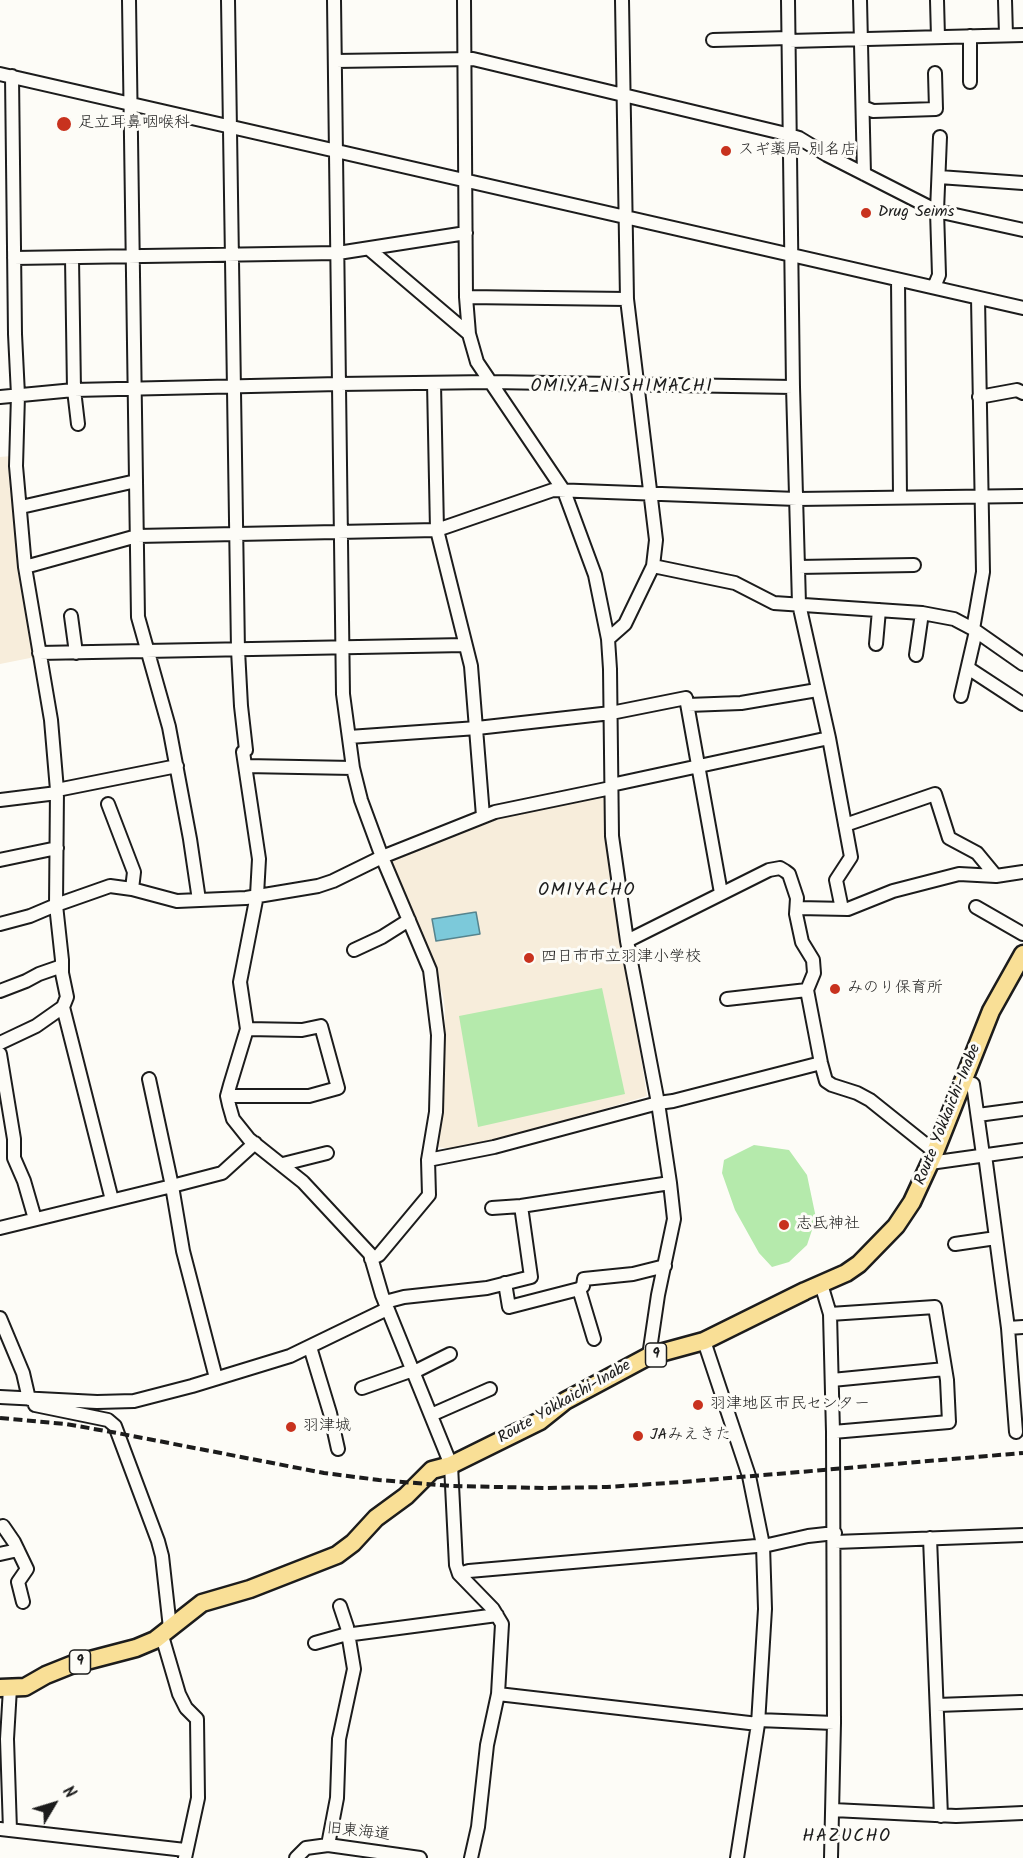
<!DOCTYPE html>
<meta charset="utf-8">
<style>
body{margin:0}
#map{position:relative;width:1023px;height:1858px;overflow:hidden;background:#fdfcf7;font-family:Kalam,sans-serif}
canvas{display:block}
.north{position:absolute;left:24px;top:1774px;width:60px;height:60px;-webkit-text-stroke:4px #fdfcf7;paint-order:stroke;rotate:52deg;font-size:16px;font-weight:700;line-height:24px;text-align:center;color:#1c1c1c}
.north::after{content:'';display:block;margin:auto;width:21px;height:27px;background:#1c1c1c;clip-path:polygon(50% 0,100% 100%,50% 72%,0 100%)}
</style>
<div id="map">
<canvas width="1023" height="1858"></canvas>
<div class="north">N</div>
</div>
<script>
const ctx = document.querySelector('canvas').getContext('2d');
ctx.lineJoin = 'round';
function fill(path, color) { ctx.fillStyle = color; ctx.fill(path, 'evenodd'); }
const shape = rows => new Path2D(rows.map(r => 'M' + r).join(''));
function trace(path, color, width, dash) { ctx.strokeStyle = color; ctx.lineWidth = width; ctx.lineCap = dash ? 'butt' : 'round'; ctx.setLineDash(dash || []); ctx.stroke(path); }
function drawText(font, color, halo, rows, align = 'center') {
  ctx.font = font + ' Kalam,"Klee One",sans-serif'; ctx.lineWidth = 6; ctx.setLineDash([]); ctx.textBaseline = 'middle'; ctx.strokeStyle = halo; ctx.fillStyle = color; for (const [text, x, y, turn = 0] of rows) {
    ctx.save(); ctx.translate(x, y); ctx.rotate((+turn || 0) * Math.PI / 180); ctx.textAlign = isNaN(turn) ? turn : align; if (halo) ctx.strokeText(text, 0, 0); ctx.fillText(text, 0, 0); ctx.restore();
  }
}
fill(shape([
 [11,456,35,657,0,664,0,457],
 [604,796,610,857,647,1096,525,1133,456,1149,436,1147,440,1127,445,1011,443,996,425,939,389,861,501,816,528,808]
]), '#f7eddb');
fill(shape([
 [602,988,625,1094,478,1127,459,1016],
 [754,1145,789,1150,807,1175,816,1218,807,1245,789,1262,772,1267,759,1253,735,1210,722,1173,724,1160]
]), '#b5eaac');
const water = shape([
 [476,912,480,934,436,941,432,919,476,912]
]);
fill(water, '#7cc9da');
trace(water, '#56848e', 1.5);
const minor = shape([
 [129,0,138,617,169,727,190,839,199,900],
 [228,0,238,650,241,706,246,750,243,752,259,859,257,895,240,982,247,1029,230,1085,227,1096,229,1105,233,1119,249,1139,303,1182,370,1254,382,1295,451,1465,456,1565,459,1574,493,1609,502,1624,498,1694,487,1745,478,1827,471,1858],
 [334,0,343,694,353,768,361,800,382,857,430,970,438,1035,436,1112,428,1160,429,1195,379,1255,371,1259],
 [464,0,466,297,469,334,477,362,564,491,595,575,608,639,610,669,612,836,627,941,658,1103,670,1183,674,1219,658,1295,649,1356],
 [788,0,793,387,799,604,829,738,851,857,836,880,842,909],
 [860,0,864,174],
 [937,0,938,37],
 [1005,0,1006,35],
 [970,36,970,82],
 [713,40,789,38],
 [789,41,1023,35],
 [335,61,473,59,782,133,799,138,827,155,937,211,1023,230],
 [0,74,1023,308],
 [12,76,15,334,18,395,16,466,25,567,51,720,57,790,56,905,62,960,62,973,67,997,63,1007,112,1200],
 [863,107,873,111,936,109,935,73],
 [939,177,1023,183],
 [369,249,469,334],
 [14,258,338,253,466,233],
 [72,258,74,390,78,424],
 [898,280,900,497],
 [934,287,939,275,937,211,940,137],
 [466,297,627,299],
 [434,383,437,530,471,666,483,816],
 [0,397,74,390,339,384,491,382,793,387],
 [979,397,1017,390,1023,393],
 [21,507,136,481],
 [653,566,735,583,774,603,922,613,954,619,973,629,1023,664],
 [25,567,137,536,437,530,553,490,797,499,1023,496],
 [798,567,914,565],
 [71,616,76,653],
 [973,629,983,572,978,298],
 [608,639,625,624,653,566,656,540,627,299,622,0],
 [876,644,879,610],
 [39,653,465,645],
 [916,655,922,613],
 [968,668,1023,704],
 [961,696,976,631],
 [688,705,741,703,817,690],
 [349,737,477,728,611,713,686,698,721,893],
 [245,766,353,768],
 [611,785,829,738],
 [57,790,177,766],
 [0,800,57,793],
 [108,804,134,872,132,889],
 [845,825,935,794,949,838,977,853,996,876],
 [0,860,57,848],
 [976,907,1023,934],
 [798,908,848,909,893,891,959,874,996,876,1023,872],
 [0,924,30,916,56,905,110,886,132,889,177,901,246,898,318,886,333,881,382,857,495,812,611,788],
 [627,941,769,870,780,868,785,871,789,874,797,898,796,914,802,942,813,960,814,973,807,990,821,1063,826,1081,832,1085,857,1093,870,1100,935,1152],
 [354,950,382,937,409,920],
 [0,991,26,981,39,974,62,966],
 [727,999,807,990],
 [0,1043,36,1026,63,1007],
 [0,1054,14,1139,14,1158,24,1181,35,1219],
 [149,1079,172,1186,222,1173,255,1143],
 [973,1084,983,1155],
 [227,1096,309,1096,338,1088,321,1026,302,1030,247,1029],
 [978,1115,1023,1109],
 [985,1155,1008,1328],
 [428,1160,494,1147,658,1103,673,1101,821,1063],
 [930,1163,1023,1150],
 [283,1164,327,1153],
 [492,1208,521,1206,670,1183],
 [0,1228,172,1186,183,1251,216,1378],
 [955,1244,996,1238],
 [505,1283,509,1307,579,1289,594,1339],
 [821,1284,830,1314,833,1432,834,1723,831,1858],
 [579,1289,583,1286,584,1279,633,1274,665,1266],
 [385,1302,404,1297,487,1288,531,1277,521,1206],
 [830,1314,935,1307,947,1380,949,1422,833,1432],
 [0,1318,23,1373,29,1399],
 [704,1341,749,1476,763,1545,765,1609,758,1724,737,1858],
 [310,1347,330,1413,338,1449],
 [414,1372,450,1354],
 [832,1380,945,1369],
 [362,1388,413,1370],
 [0,1397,97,1402,134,1401,192,1386,290,1356,387,1309],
 [37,1400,35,1405,108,1420,115,1426,158,1541,162,1556,170,1628],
 [431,1415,490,1389],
 [1016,1432,1008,1328,1023,1327],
 [3,1526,14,1542,27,1569,18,1582,23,1602],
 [930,1538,941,1816],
 [835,1542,1023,1535],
 [0,1554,18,1550],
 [459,1574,469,1571,768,1545,808,1536,835,1533],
 [162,1636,179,1694,186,1708,197,1719,198,1798,185,1858],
 [315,1643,347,1634,353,1634,497,1615],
 [498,1694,758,1724],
 [937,1705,1021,1702],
 [758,1720,834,1723],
 [833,1810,956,1816,1023,1813],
 [0,1829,185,1850],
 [10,1830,7,1739,10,1688],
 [328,1845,337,1798,339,1739,354,1669,347,1627,340,1606],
 [296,1858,306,1848,328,1845,420,1858]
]);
const major = shape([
 [0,1688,25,1687,46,1675,71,1665,136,1648,155,1640,202,1603,250,1589,337,1555,353,1543,376,1518,406,1496,432,1470,451,1465,540,1421,565,1401,649,1356,704,1341,805,1291,846,1273,859,1264,896,1226,912,1202,935,1152,991,1011,1023,954]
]);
trace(minor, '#1c1c1c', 16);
trace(major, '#1c1c1c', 21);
trace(minor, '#fdfcf7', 12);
trace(major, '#f9df96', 16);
trace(shape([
 [0,1418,66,1424,117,1433,324,1473,379,1480,452,1486,547,1488,607,1487,682,1482,1023,1453]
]), '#1c1c1c', 4, [9, 4.5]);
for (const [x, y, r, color] of [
 [64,124,8,"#c8321e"],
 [726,151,6,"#c8321e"],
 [866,213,6,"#c8321e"],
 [529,958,6,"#c8321e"],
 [835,989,6,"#c8321e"],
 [784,1225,6,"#c8321e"],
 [698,1405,6,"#c8321e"],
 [291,1427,6,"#c8321e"],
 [638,1436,6,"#c8321e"]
]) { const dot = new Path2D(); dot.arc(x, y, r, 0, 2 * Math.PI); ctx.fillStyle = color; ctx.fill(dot); trace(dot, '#fdfcf7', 2); }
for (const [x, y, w] of [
 [656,1355,21],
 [80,1662,21]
]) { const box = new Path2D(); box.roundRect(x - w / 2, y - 12, w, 24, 4.5); ctx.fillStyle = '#fdfcf7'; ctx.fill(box); trace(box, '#1c1c1c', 1.5); }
drawText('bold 15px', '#1c1c1c', null, [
 ["9",656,1355],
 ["9",80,1662]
]);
drawText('16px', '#1c1c1c', '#fdfcf7', [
 ["足立耳鼻咽喉科",78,124],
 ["スギ薬局 別名店",738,151],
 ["Drug Seims",878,213],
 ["四日市市立羽津小学校",541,958],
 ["みのり保育所",847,989],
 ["志氐神社",796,1225],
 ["羽津地区市民センター",710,1405],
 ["羽津城",303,1427],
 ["JAみえきた",650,1436]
], 'left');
drawText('16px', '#1c1c1c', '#fdfcf7', [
 ["Route Yokkaichi-Inabe",949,1115,-68],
 ["Route Yokkaichi-Inabe",565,1403,-30],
 ["旧東海道",358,1833,6]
]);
ctx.letterSpacing = '1.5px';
drawText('18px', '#1c1c1c', '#fdfcf7', [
 ["OMIYA-NISHIMACHI",622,388],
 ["OMIYACHO",587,892],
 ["HAZUCHO",847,1838]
]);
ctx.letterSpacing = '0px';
</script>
